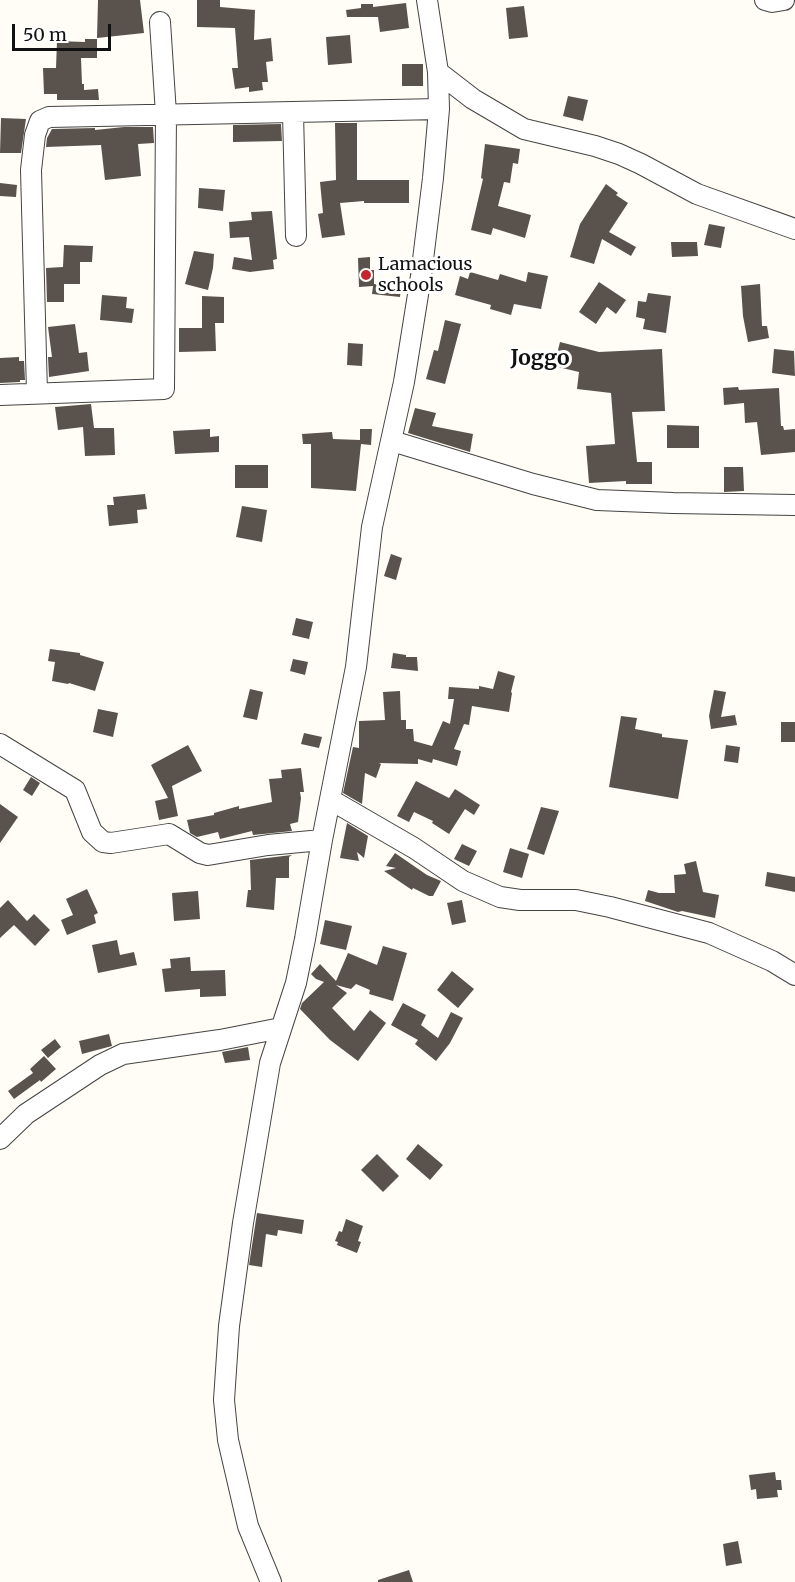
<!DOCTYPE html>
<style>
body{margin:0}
#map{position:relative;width:795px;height:1582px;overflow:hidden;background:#fffdf5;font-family:Merriweather,serif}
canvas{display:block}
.scale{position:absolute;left:12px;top:24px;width:99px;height:27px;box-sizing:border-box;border:3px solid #111;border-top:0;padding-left:8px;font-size:18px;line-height:21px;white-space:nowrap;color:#111;-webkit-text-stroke:4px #fff;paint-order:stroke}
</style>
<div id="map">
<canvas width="795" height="1582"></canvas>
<div class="scale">50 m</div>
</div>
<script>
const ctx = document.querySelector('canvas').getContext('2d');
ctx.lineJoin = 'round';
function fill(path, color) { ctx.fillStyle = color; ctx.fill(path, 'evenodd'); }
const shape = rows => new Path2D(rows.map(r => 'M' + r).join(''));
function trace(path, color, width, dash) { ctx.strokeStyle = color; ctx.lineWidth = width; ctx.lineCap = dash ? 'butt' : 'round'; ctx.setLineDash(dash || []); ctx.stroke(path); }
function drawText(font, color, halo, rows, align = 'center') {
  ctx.font = font + ' Merriweather,serif'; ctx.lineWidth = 6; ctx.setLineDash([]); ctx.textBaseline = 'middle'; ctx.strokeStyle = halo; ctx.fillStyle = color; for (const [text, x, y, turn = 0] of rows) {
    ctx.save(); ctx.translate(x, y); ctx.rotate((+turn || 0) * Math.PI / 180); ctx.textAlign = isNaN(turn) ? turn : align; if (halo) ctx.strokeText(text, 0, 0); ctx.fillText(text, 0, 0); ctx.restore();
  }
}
fill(shape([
 [98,0,140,0,144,33,97,38],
 [197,0,220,0,220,7,255,10,254,40,271,38,273,61,266,62,268,82,262,82,263,90,249,92,249,87,235,89,232,68,238,68,235,28,197,27],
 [406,3,409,28,380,32,378,17,347,17,346,10,361,8,361,4,373,4,373,7],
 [524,6,528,37,509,39,506,8],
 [350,35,352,63,328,65,326,37],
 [85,39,97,39,97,58,81,58,82,84,84,84,84,90,98,89,99,100,57,100,57,94,44,94,43,68,56,68,57,41,85,42],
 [402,64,423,64,423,86,402,86],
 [568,96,588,100,583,121,563,116],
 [1,118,26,119,21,153,0,153],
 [335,123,357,123,357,180,409,180,409,203,364,203,364,201,340,203,345,235,322,238,318,214,323,213,320,182,336,180],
 [281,124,282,141,233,142,233,125],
 [124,127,153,127,154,143,138,144,141,176,105,180,101,145,46,147,47,138,52,129,95,128,95,130],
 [485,144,520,149,518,164,513,163,510,183,504,182,498,206,531,215,525,238,493,228,491,235,471,230,483,179,481,178],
 [0,183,17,185,16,197,0,196],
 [606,184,618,193,616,195,628,203,609,232,636,247,631,256,602,239,594,264,570,257,580,224],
 [199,188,225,190,223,211,198,208],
 [272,211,277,259,273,260,274,269,250,272,232,269,234,257,252,260,249,237,230,238,229,222,252,220,251,212],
 [709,224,725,227,721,248,704,245],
 [671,242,697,242,698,256,672,257],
 [64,245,93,246,92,262,80,262,80,284,64,284,64,302,47,302,46,268,63,267],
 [194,251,214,254,213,268,208,290,185,284],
 [370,257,370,270,374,270,374,284,401,287,400,297,372,294,373,286,359,287,358,258],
 [470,272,498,280,500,274,526,282,528,272,548,276,541,309,514,304,511,315,490,309,491,305,455,295,460,276,468,279],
 [599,282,626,300,616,314,607,307,596,324,579,312],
 [760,284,762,326,767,326,769,338,748,342,743,316,741,286],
 [648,293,671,296,666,333,643,329,645,319,636,317,638,301,646,302],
 [102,295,127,297,126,308,134,309,132,323,100,320],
 [202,296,224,297,224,323,215,323,216,351,179,352,179,328,202,328],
 [445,320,461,324,445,384,426,379,434,350,438,351],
 [75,324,79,353,87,352,89,371,49,377,48,357,52,357,48,327],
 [560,342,599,352,662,349,665,411,632,412,637,462,652,462,652,484,626,484,626,481,589,483,586,446,615,444,611,393,577,389,579,372,554,366],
 [348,343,363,344,362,366,347,365],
 [774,349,794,351,795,376,772,373],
 [19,357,19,361,24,361,25,380,20,380,20,382,0,383,0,358],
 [738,387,739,390,779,388,781,426,783,426,784,430,795,429,795,452,761,455,757,422,745,423,744,403,724,405,723,388],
 [91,404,94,428,114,428,115,455,85,456,83,427,58,430,55,407],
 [415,408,436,413,432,426,473,434,470,452,408,433],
 [667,425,699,426,699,448,667,448],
 [210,429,210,437,219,436,219,452,175,454,173,431],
 [360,429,372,429,371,445,361,444,356,491,311,488,311,444,303,444,302,434,332,432,333,439,360,440],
 [235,465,268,465,268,488,235,488],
 [724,467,743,467,744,491,724,492],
 [145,494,147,509,137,510,138,523,109,526,107,505,114,505,113,497],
 [242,506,267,510,262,542,236,537],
 [391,554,402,558,396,580,384,576],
 [296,618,313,622,309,639,292,635],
 [50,649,80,653,80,655,104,662,95,691,69,683,68,684,52,681,55,662,48,661],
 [393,653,406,655,406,657,417,657,418,671,391,668],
 [293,659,308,662,305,675,290,671],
 [498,671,515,676,511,692,512,693,509,712,472,706,469,725,464,724,454,749,461,751,457,766,433,759,432,763,418,759,418,764,379,763,381,764,376,778,365,773,362,804,343,793,353,747,359,748,359,721,385,720,383,692,400,691,401,720,406,720,406,729,413,729,414,741,432,746,443,721,450,724,454,699,448,699,449,687,479,689,479,686,493,689],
 [250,689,263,692,257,720,243,717],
 [714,690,726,692,721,717,735,715,737,725,711,729,709,716],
 [98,709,118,713,113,737,93,732],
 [621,716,637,718,635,729,662,734,662,737,688,740,678,799,609,787],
 [781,722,795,722,795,742,781,742],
 [304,733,322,737,319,748,301,744],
 [188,745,202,771,172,786,178,816,159,820,155,801,168,798,151,765],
 [726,745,740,747,738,763,724,761],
 [301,768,304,792,300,792,301,798,298,822,290,824,292,831,253,835,252,831,220,839,218,832,197,837,190,833,187,820,214,815,214,813,239,806,239,809,272,802,269,779,282,778,281,770],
 [31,777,40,783,32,796,23,790],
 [416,781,449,798,455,789,480,805,474,815,465,809,449,834,432,823,433,821,414,812,409,822,397,816],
 [0,804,18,817,0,843],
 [541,807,559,811,544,855,527,849],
 [347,823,368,836,364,858,357,852,359,861,340,858],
 [462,844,477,851,469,866,454,859],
 [510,848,529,854,522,878,503,872],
 [395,853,427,875,441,881,433,896,429,896,413,888,412,890,384,871,396,868,386,866],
 [292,855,289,857,289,878,276,878,274,910,246,907,248,890,251,890,250,860],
 [696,861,703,892,719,895,715,918,682,911,678,912,645,901,648,890,659,893,675,893,674,875,686,874,684,864],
 [767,872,795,877,795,892,765,886],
 [87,889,98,913,94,915,96,923,67,935,61,920,73,915,66,899],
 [198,891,200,919,174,921,172,893],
 [8,900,27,921,34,914,50,930,35,946,14,925,0,938,0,908],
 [462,900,466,922,452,925,447,903],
 [325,920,352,926,346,950,320,944],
 [117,940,120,955,134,952,137,965,98,973,92,945],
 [383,946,407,953,393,1001,369,994,370,990,356,984,351,989,336,985,347,993,332,1008,354,1031,370,1010,386,1023,358,1061,330,1040,300,1009,302,1003,324,982,316,979,311,974,320,964,336,981,348,953,377,965],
 [190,957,191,971,225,970,226,996,200,997,200,989,165,992,162,969,171,968,170,959],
 [452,971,474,989,458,1008,437,990],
 [403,1003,426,1015,421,1025,438,1038,451,1012,463,1018,450,1043,436,1061,415,1044,418,1040,391,1025],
 [109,1034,112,1046,82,1054,79,1041],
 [55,1039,61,1047,48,1058,41,1050],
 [248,1047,250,1060,225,1063,222,1052],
 [44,1056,56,1069,41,1082,40,1080,14,1099,8,1091,33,1073,30,1069],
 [418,1144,443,1165,430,1180,406,1159],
 [377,1154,399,1176,383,1192,361,1170],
 [257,1213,304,1220,302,1234,278,1230,277,1236,266,1234,262,1267,249,1265],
 [346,1219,363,1226,358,1241,361,1242,357,1253,337,1245,338,1242,335,1241,339,1231,342,1232],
 [775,1472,776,1480,781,1480,782,1490,777,1490,778,1497,757,1499,756,1489,751,1490,749,1475],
 [738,1541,742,1563,726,1566,723,1544],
 [409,1570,413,1582,378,1582,378,1580]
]), '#5a524d');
const minor = shape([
 [765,0,772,2,784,0],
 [438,72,473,99,524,129,595,146,619,154,641,164,697,194,795,229],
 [293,113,296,236],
 [37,393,31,170,35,135,40,121,49,117,439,109],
 [0,395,164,389,166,114,160,22],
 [392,441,533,484,597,500,673,503,795,505],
 [0,744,75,790,92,832,103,842,111,843,169,834,200,853,208,855,268,845,322,840],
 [331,800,414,848,463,881,500,897,520,900,576,900,610,907,709,933,772,961,795,975],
 [0,1139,26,1114,100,1065,123,1054,220,1040,281,1028],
 [271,1582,248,1526,228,1440,224,1400,229,1326,243,1223,270,1063,296,983,305,939,322,840,356,667,372,527,404,382,421,276,433,178,439,109,438,72,427,0]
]);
trace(minor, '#444', 22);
trace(minor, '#fff', 20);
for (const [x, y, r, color] of [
 [366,275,6,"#c4262e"]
]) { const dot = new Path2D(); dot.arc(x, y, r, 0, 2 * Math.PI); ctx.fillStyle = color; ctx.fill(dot); trace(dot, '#fff', 2); }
drawText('18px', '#111', '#fff', [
 ["Lamacious",378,265],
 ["schools",378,286]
], 'left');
drawText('bold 21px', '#111', '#fff', [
 ["Joggo",540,359]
]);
</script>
